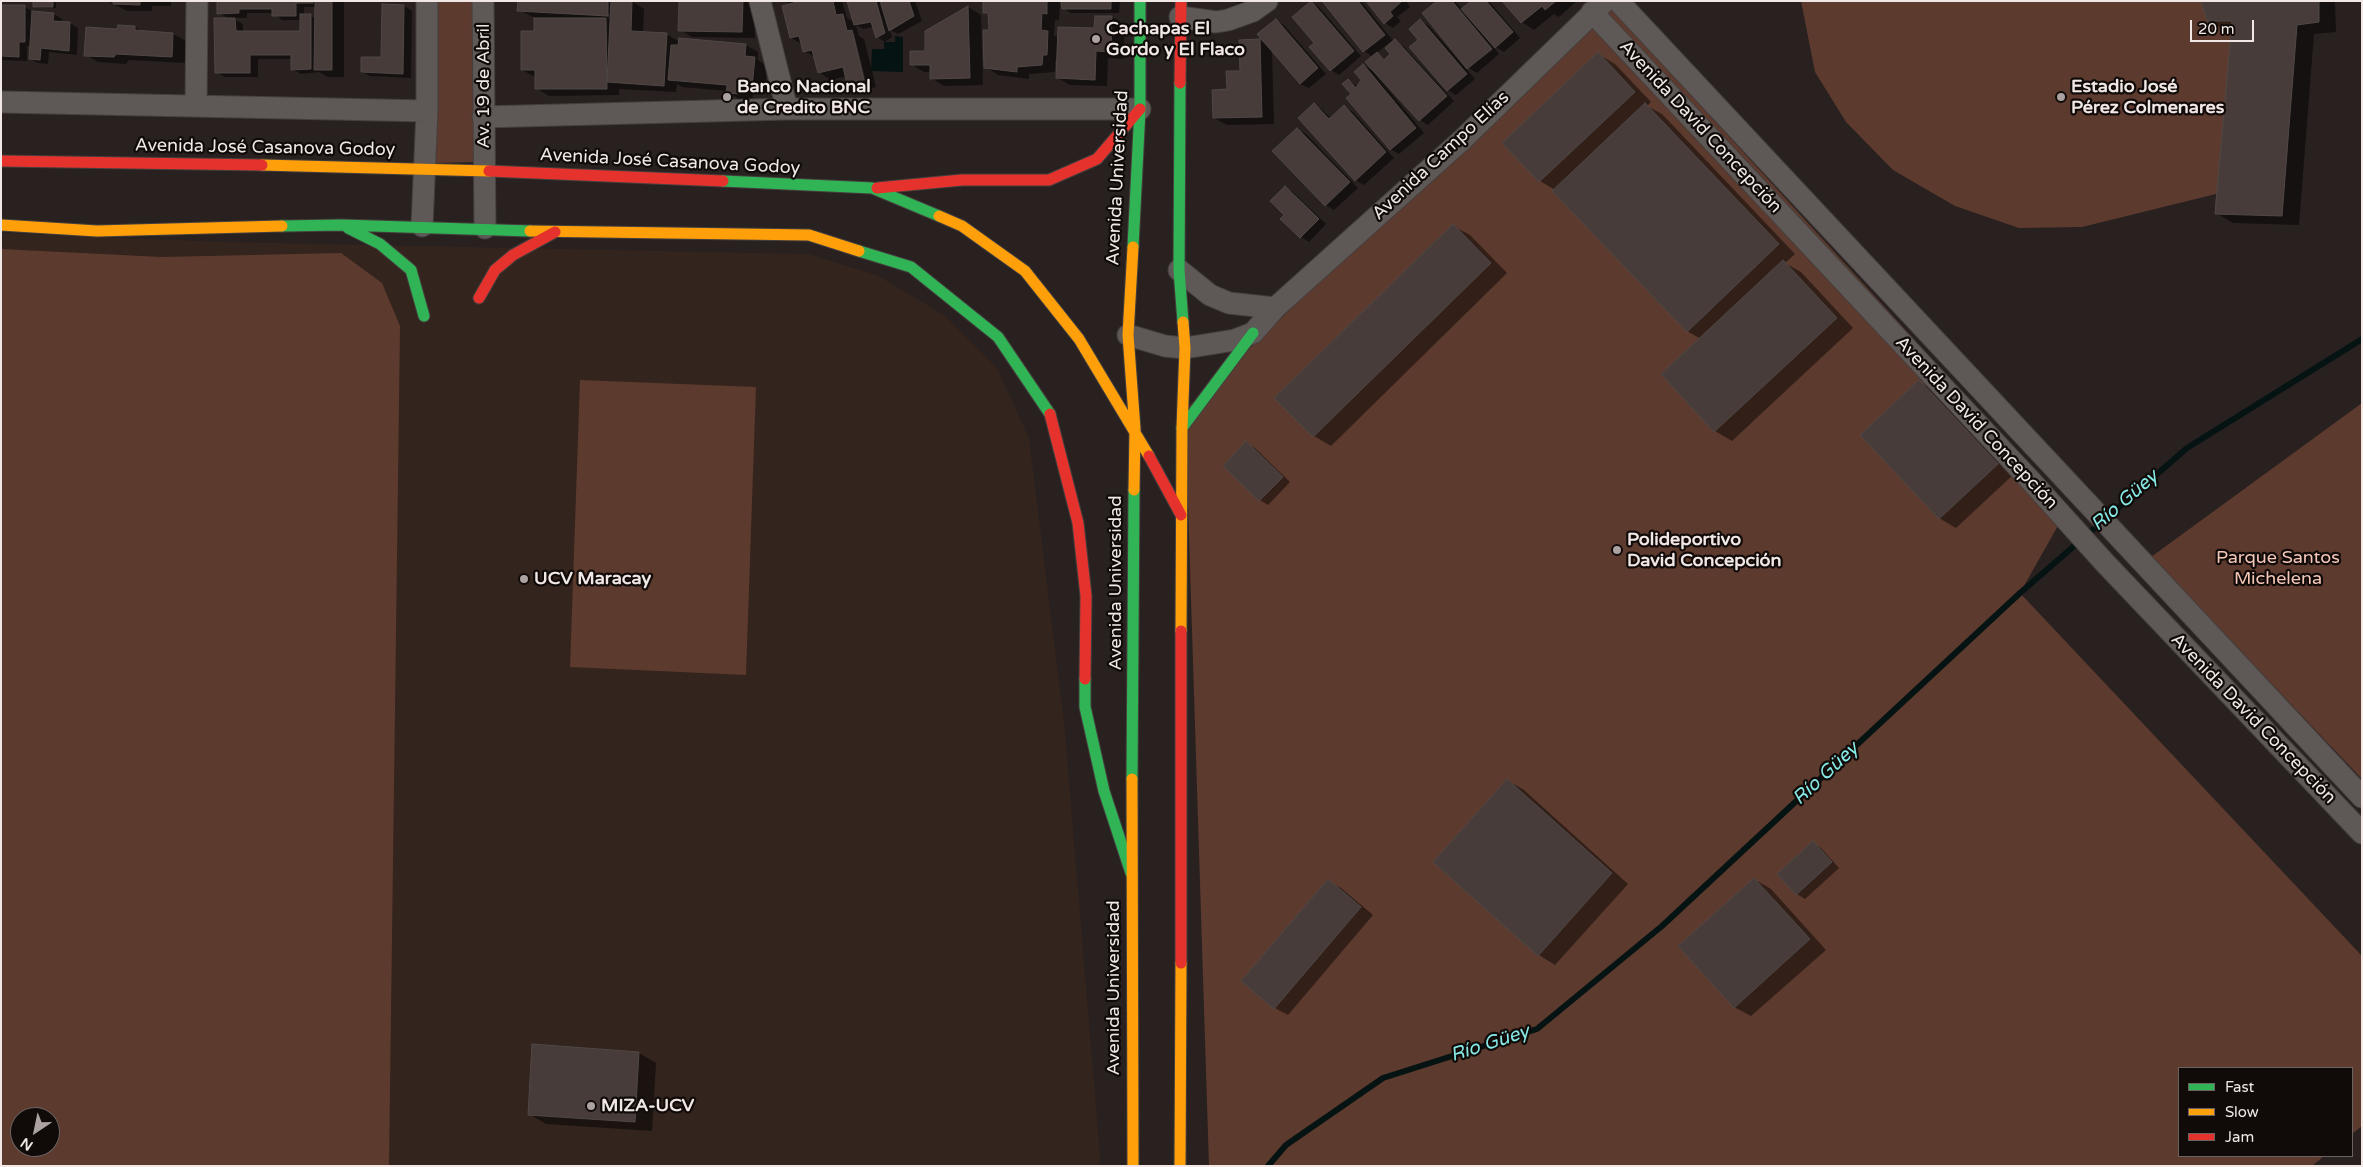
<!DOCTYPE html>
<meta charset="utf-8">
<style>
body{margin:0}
#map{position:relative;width:2363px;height:1167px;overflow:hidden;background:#282120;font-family:"Varela Round",sans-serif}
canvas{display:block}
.frame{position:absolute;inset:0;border:2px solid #f1e8e6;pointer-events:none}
.legend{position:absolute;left:2178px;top:1067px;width:175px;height:90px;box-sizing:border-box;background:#100b09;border:1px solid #6a6361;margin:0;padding:6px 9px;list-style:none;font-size:15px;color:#f1e8e6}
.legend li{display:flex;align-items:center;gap:10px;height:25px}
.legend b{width:25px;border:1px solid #6a6361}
.north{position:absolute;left:10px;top:1107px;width:50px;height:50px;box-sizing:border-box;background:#100b09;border:1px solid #6a6361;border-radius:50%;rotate:214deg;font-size:14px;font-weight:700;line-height:20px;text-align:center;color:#f1e8e6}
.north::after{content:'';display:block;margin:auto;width:18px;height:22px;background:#aba2a1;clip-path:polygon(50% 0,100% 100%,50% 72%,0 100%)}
.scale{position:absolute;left:2190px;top:20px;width:64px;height:22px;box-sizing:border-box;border:2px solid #f1e8e6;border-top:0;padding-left:6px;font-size:15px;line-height:18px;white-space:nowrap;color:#f1e8e6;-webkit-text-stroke:4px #100b09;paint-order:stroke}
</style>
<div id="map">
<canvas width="2363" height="1167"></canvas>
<div class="frame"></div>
<ul class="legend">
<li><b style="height:6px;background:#30b455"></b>Fast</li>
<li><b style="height:6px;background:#ff9f0a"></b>Slow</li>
<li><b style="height:6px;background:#e5322d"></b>Jam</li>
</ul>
<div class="north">N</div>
<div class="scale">20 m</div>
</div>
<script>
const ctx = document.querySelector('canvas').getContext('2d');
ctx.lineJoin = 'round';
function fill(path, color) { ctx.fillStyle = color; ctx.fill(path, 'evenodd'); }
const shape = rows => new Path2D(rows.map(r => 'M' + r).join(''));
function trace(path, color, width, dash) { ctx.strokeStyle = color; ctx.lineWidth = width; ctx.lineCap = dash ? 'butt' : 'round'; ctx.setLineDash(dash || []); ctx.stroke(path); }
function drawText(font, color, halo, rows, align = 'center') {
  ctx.font = font + ' "Varela Round",sans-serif'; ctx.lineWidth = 4.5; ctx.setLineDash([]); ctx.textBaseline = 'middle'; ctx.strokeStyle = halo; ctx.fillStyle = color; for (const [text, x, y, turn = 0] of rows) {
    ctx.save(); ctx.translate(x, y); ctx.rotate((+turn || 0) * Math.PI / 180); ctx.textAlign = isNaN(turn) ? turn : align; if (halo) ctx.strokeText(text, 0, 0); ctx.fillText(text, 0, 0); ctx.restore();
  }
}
fill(shape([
 [1,233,226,242,808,254,877,275,944,315,997,368,1029,438,1064,721,1101,1166,1,1166],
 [20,1117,50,1117,50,1147,20,1147]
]), '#33241d');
fill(shape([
 [435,1,477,1,476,162,433,163],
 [1801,1,2319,1,2319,22,2297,25,2282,216,2215,214,2216,194,2082,227,2019,228,1955,206,1893,170,1846,122,1815,72],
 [1609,5,2068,508,2020,593,2362,956,2362,1126,2352,1134,2352,1068,2179,1068,2179,1156,2324,1156,2312,1166,1209,1166,1185,410],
 [1,249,162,257,341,253,382,283,400,326,389,1166,1,1166],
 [20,1117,50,1117,50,1147,20,1147],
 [580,380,756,387,746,675,570,667],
 [2362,403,2362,779,2151,557]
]), '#5d3a2e');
fill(shape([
 [895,36,903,37,903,72,871,71,872,49,884,49,884,42,895,42]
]), '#051313');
fill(shape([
 [34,1,56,1,56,8,38,8,34,6],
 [107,1,171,1,171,6,152,6,152,11,127,11],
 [218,1,344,1,344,77,328,77,319,72,301,74,292,69,292,59,258,59,258,77,225,77,216,72,230,19,218,13],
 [304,7,316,7,316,18,304,15],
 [247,13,273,13,282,20,301,20,301,32,243,32,243,24,232,18,247,18],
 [519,1,632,1,644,9,643,33,666,34,680,42,746,45,758,52,758,60,767,66,765,94,753,93,752,101,740,100,727,91,682,87,677,84,676,92,619,89,619,95,549,96,536,88,535,77,522,70,536,32,535,18,519,10],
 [603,12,611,16,611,19,602,14],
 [680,1,754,1,755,38,692,37,680,30],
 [785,1,842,1,847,18,854,22,849,1,915,1,922,21,898,34,890,30,892,37,885,42,877,37,873,27,863,29,856,25,859,36,864,39,876,87,861,91,849,83,847,76,831,80,819,72,815,57,804,51,802,44,791,38,791,5],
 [851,33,854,33,867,86,865,87],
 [984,1,1060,1,1059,20,1055,20,1054,35,1059,38,1095,29,1112,17,1125,25,1123,59,1108,58,1107,86,1070,85,1058,78,1058,61,1055,61,1055,72,1029,74,1029,79,998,75,986,67,990,32,990,15,984,12],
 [1062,1,1120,1,1119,13,1071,13,1063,8],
 [1230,1,1256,1,1250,6],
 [1323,1,1361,1,1394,42,1403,46,1454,101,1428,125,1420,120,1373,57,1364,51],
 [1393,40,1392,54,1386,60,1376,53],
 [1367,1,1406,1,1410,7,1397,17,1401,21,1393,28,1385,23],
 [1439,1,1455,1,1463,10,1473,1,1489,1,1520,38,1504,52,1492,45,1499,54,1477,73,1467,67],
 [1503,1,1577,1,1559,17,1554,14,1534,30,1522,22],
 [2203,1,2335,1,2336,32,2314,34,2299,225,2233,223,2216,213,2232,30,2225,30,2208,20],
 [1311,3,1319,7,1361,56,1339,75,1331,70,1311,47,1316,44],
 [384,6,404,6,412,11,411,78,370,76,362,72,382,59],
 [1,7,24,7,33,11,54,14,62,19,62,22,70,23,78,28,77,55,49,52,48,64,38,63,30,59,31,46,27,46,27,61,1,60],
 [968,7,981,15,983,85,944,86,931,78,931,72,924,72,911,64,927,52,926,32],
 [1276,20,1284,25,1326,74,1309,88,1300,84,1272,50,1274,124,1227,125,1214,118,1228,90,1260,40,1267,45],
 [1420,21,1429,26,1475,79,1456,95,1448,90,1420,40],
 [119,26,135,27,144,32,173,34,186,41,185,63,129,60,126,64,98,62,86,55,119,30],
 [1598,54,1615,64,1651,102,1647,106,1662,114,1795,254,1785,263,1801,272,1853,328,1732,441,1715,431,1701,339,1687,331,1555,190,1540,181],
 [1364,66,1373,71,1424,133,1399,154,1390,149,1353,94,1348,80,1358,87,1363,80],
 [1315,105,1323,110,1331,119,1345,107,1353,112,1394,158,1364,185,1355,180],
 [1297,129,1306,134,1358,188,1334,210,1326,205,1274,152],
 [1285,187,1293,192,1326,224,1309,242,1301,237,1286,215],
 [1453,226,1470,235,1507,273,1331,446,1314,436],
 [1919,382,1936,391,2014,474,1956,528,1939,518],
 [1246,443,1255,448,1290,482,1268,505,1260,500,1224,466],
 [1507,780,1524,790,1628,884,1555,965,1539,955],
 [1813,843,1821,848,1839,868,1805,899,1797,894],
 [1754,879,1771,889,1826,950,1751,1016,1734,1007],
 [1328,881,1341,888,1373,915,1288,1015,1275,1008,1243,981],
 [639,1053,656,1063,652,1131,546,1124,529,1114]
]), '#0007');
trace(shape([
 [1268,1166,1286,1145,1383,1078,1537,1029,1662,926,2020,593,2187,448,2362,339]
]), '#051313', 6);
const building = shape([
 [33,1,53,1,53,7,33,7,33,1],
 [113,1,140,1,140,5,113,4,113,1],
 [217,1,313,1,313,3,296,3,296,16,272,16,272,9,239,9,239,13,217,14,217,1],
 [315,1,332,1,332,70,314,70,315,1],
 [518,1,608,1,608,16,517,11,518,1],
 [611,1,632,1,631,31,667,33,664,86,607,82,611,1],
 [679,1,743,1,742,32,678,31,679,1],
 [800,1,833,1,836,15,843,14,847,31,852,30,864,80,847,84,843,67,818,73,812,50,803,52,799,36,790,38,782,6,800,1],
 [847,1,876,1,885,33,876,38,871,22,854,25,847,1],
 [880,1,909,1,914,16,889,31,880,1],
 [983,1,1047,1,1047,14,1042,13,1041,30,1048,31,1047,55,1043,55,1042,65,1017,67,1017,72,984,68,983,30,989,30,988,13,983,13,983,1],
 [1061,1,1111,1,1111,9,1062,9,1061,1],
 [1311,1,1354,51,1330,71,1309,47,1314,43,1292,17,1311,1],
 [1322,1,1358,1,1385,35,1363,52,1322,1],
 [1366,1,1402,1,1390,12,1393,16,1384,24,1366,1],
 [1437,1,1452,1,1492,49,1467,69,1422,13,1437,1],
 [1471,1,1486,1,1513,32,1495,48,1461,9,1471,1],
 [1502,1,1556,1,1545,10,1542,6,1521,23,1502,1],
 [2201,1,2319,1,2319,22,2297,25,2282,216,2215,214,2232,21,2207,21,2201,1],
 [382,4,404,5,403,74,361,72,361,57,381,57,382,4],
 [1,5,25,5,25,42,19,42,19,57,1,56,1,5],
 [968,6,970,78,930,79,930,65,910,65,910,51,925,51,925,31,968,6],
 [32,11,54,13,53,21,70,22,69,51,41,48,40,60,29,59,32,11],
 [300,14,311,14,311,69,291,70,291,55,250,55,250,73,215,73,214,18,235,18,236,31,300,31,300,14],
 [1095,16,1112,16,1111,52,1096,51,1095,80,1056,78,1058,27,1094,28,1095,16],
 [534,18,606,18,607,89,535,89,535,70,521,70,521,31,534,31,534,18],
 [1276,19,1318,68,1300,84,1257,34,1276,19],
 [1420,19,1467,74,1447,91,1409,47,1418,40,1409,29,1420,19],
 [118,25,135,26,135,30,173,33,172,57,116,54,114,57,84,56,86,27,117,29,118,25],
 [679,38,746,44,745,56,755,57,752,88,740,87,740,94,726,93,727,85,668,80,671,45,678,45,679,38],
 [1260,39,1262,117,1213,118,1212,90,1227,89,1226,71,1240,71,1239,40,1260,39],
 [1395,39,1447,96,1419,121,1365,62,1377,52,1384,60,1390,54,1385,48,1395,39],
 [1598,52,1635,92,1539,182,1502,143,1598,52],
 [1363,64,1416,128,1390,150,1346,98,1351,94,1342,84,1348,79,1356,88,1361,80,1354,72,1363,64],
 [1314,103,1329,119,1344,105,1386,152,1355,181,1298,118,1314,103],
 [1645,103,1779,244,1687,332,1552,191,1645,103],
 [1297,128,1350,182,1325,206,1272,151,1297,128],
 [1285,186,1319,219,1300,238,1280,219,1284,215,1270,201,1285,186],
 [1453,224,1491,263,1313,437,1274,398,1453,224],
 [1783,260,1837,318,1714,432,1661,374,1783,260],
 [1919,380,1998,464,1939,519,1860,435,1919,380],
 [1246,441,1283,477,1259,501,1223,466,1246,441],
 [1507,779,1612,873,1538,956,1433,862,1507,779],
 [1813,841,1832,862,1796,895,1777,874,1813,841],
 [1754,878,1810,939,1734,1008,1678,946,1754,878],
 [1328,879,1361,907,1274,1009,1241,981,1328,879],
 [532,1044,639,1052,635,1122,528,1115,532,1044]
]);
fill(building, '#473c39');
trace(building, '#4f4846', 1);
const street = shape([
 [483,1,485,228],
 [760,1,787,109],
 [1618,1,2362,797],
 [1592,12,2031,481,2105,563,2362,833],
 [1180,17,1216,22,1228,20,1253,11,1267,1],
 [1,102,427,111],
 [196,106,197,1],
 [483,117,787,109,1140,109],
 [422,226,427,111,427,1],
 [1179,270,1210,295,1229,303,1275,308],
 [1128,335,1165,346,1185,348,1235,340,1253,333,1275,308,1462,140,1603,3]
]);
const fast = shape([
 [1180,83,1179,270,1183,322],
 [723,181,872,188,939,216],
 [282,226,342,225,530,231],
 [348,228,380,244,411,270,424,316],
 [1133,247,1140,109,1140,1],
 [859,251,911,267,998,337,1050,414],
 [1182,428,1253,333],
 [1085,679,1085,707,1104,791,1131,873],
 [1132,779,1134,490]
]);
const slow = shape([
 [262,165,489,171],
 [939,216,962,226,1025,271,1079,339,1149,456],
 [1,225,97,231,282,226],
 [530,231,809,235,859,251],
 [1133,247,1128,335,1135,429,1134,490],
 [1181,631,1182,428,1185,348,1183,322],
 [1132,779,1133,1166],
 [1180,1166,1181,963]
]);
const jam = shape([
 [1180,83,1181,1],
 [1,161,262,165],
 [489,171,723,181],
 [877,188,962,180,1049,180,1097,159,1140,109],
 [479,298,495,270,513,255,555,232],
 [1050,414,1078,523,1086,596,1085,679],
 [1149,456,1181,515],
 [1181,963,1181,631]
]);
trace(street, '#453f3e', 23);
trace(fast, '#453f3e', 13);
trace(slow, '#453f3e', 13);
trace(jam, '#453f3e', 13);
trace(street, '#5e5857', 21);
trace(fast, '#30b455', 11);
trace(slow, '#ff9f0a', 11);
trace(jam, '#e5322d', 11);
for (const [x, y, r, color] of [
 [1096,39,5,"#aba2a1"],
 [727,97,5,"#aba2a1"],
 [2061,97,5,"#aba2a1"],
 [1617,550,5,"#aba2a1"],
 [524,579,5,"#aba2a1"],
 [591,1106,5,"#aba2a1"]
]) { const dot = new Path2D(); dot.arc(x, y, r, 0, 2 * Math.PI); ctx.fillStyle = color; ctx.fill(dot); trace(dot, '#100b09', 2); }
drawText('bold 18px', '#f1e8e6', '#100b09', [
 ["Cachapas El",1106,29],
 ["Gordo y El Flaco",1106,50],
 ["Banco Nacional",737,87],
 ["de Credito BNC",737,108],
 ["Estadio José",2071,87],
 ["Pérez Colmenares",2071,108],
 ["Polideportivo",1627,540],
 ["David Concepción",1627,561],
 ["UCV Maracay",534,579],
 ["MIZA-UCV",601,1106]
], 'left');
drawText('18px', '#f1e8e6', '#100b09', [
 ["Av. 19 de Abril",484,86,-90],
 ["Avenida David Concepción",1700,127,47],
 ["Avenida José Casanova Godoy",265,148,1],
 ["Avenida Campo Elías",1441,156,-43],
 ["Avenida José Casanova Godoy",670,162,3],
 ["Avenida Universidad",1118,178,-87],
 ["Avenida David Concepción",1976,423,47],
 ["Avenida Universidad",1116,583,-90],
 ["Avenida David Concepción",2253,719,46],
 ["Avenida Universidad",1114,988,-90]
]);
drawText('18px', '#f5c7b8', '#100b09', [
 ["Parque Santos",2278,558],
 ["Michelena",2278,579]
]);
drawText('italic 19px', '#87ebe8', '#100b09', [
 ["Río Güey",2125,501,-41],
 ["Río Güey",1826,774,-43],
 ["Río Güey",1490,1044,-18]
]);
</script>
